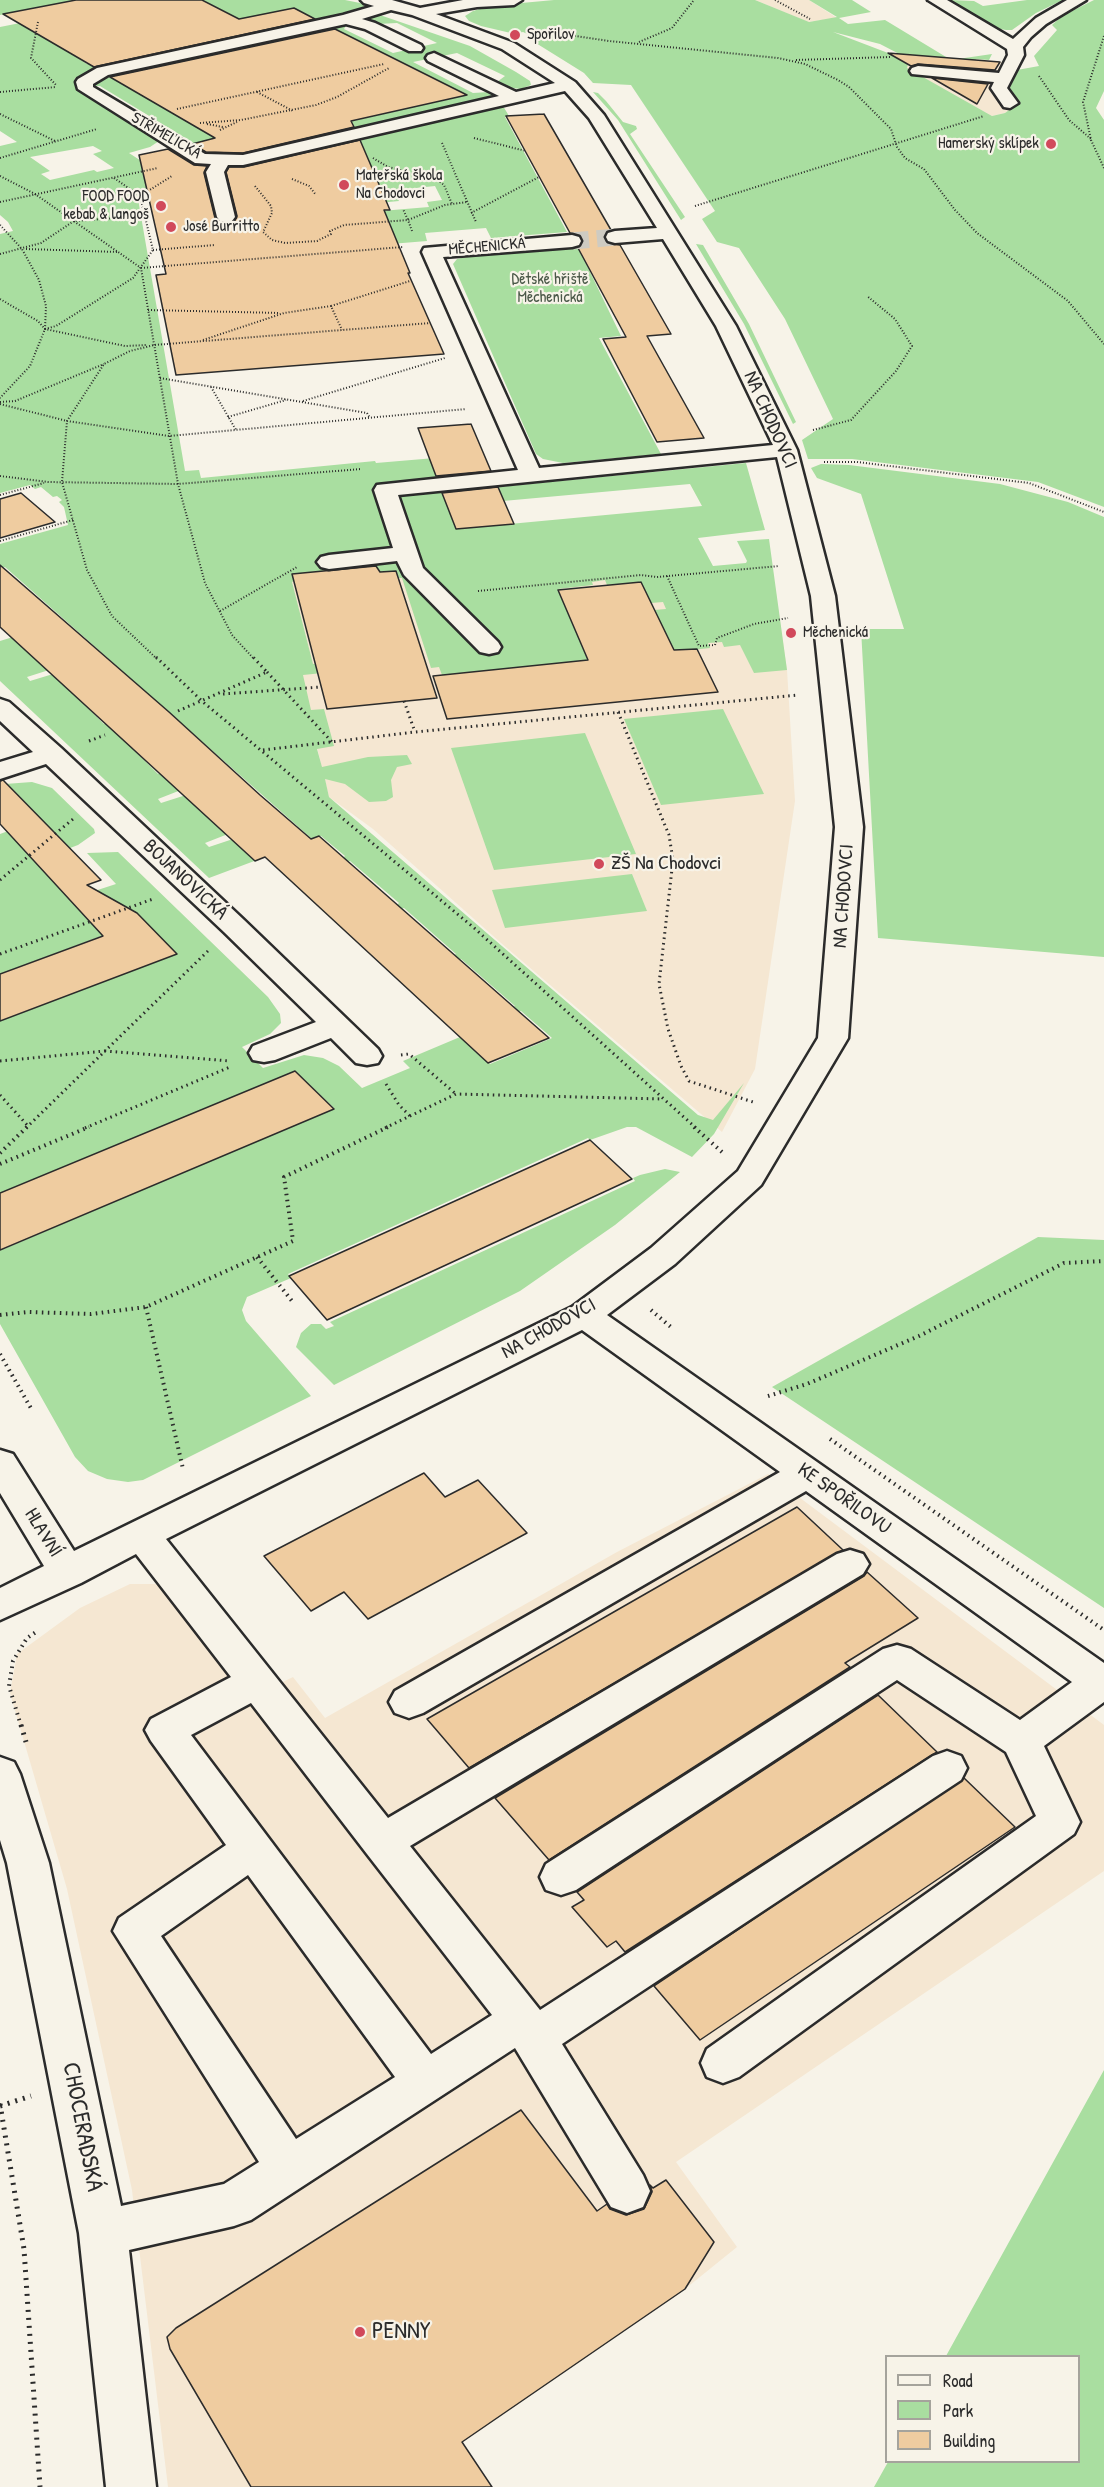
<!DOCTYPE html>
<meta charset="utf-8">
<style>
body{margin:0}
#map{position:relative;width:1104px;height:2487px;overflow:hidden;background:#f7f3e8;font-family:"Patrick Hand",sans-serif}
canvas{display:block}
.legend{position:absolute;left:885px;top:2355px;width:195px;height:108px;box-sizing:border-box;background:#f7f3e8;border:2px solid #a5a39c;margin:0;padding:8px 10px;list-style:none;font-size:18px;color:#2b2b2b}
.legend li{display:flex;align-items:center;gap:12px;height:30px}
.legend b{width:30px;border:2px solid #a5a39c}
</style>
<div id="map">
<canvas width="1104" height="2487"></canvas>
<ul class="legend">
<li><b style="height:8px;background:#f7f3e8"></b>Road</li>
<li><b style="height:16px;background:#a9dea0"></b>Park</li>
<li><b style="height:16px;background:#efcca0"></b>Building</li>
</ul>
</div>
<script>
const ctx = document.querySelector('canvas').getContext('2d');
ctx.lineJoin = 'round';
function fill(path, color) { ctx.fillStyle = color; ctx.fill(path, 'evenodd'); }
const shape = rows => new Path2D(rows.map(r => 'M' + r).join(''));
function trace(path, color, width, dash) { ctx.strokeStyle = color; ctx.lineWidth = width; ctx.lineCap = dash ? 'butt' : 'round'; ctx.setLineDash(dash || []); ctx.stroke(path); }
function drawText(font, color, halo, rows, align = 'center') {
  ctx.font = font + ' "Patrick Hand",sans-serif'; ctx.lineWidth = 4.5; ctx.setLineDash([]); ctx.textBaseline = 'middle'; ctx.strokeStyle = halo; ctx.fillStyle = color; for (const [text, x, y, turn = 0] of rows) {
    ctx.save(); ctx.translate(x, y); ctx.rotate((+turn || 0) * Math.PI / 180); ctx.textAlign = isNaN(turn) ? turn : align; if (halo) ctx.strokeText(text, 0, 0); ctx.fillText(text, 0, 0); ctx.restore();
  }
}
fill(shape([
 [755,0,809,0,837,18,808,22],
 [976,59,1003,62,1001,68,1017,70,1014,77,1017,105,1005,113,992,116,906,68,909,61],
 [404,554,445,592,772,566,787,670,795,801,755,1069,722,1132,501,943,373,829,329,797,274,569],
 [768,1474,1104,1725,1104,1871,676,2162,737,2247,685,2289,398,2487,168,2487,132,2190,67,1889,10,1693,17,1654,80,1608,130,1584,155,1584,174,1594,254,1696,293,1677,325,1718,617,1552]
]), '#f5e7d2');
fill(shape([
 [0,0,76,0,0,15],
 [202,0,345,0,365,4,363,8,344,16,97,69,75,78,74,83,84,95,159,141,150,147,129,153,149,166,186,158,203,170,208,188,137,193,185,471,199,470,201,478,375,461,376,463,435,458,446,492,746,463,765,530,698,538,713,566,746,563,747,561,737,541,769,539,787,670,754,673,740,645,724,647,722,642,708,643,710,648,672,652,654,610,666,609,663,602,651,603,641,582,607,585,605,580,592,582,593,585,558,589,588,660,442,675,439,667,431,668,402,578,399,578,396,571,376,573,374,566,292,574,294,581,292,582,313,664,329,663,332,672,303,675,311,710,324,709,334,746,317,749,322,767,368,757,407,755,412,764,397,767,391,780,393,797,386,801,369,802,345,784,325,779,329,797,698,1115,713,1120,744,1083,714,1134,692,1157,636,1127,627,1127,590,1140,588,1138,288,1274,291,1278,247,1297,242,1310,246,1321,311,1396,143,1480,128,1482,107,1479,88,1471,75,1457,0,1324,0,1244,4,1249,334,1108,295,1071,0,1193,0,1021,176,954,144,920,0,974,0,834,41,819,13,790,0,795,5,784,32,782,52,788,94,829,95,833,78,845,36,861,70,899,116,884,87,853,118,852,268,997,280,1014,281,1023,270,1034,242,1047,263,1068,304,1055,323,1058,339,1066,362,1088,410,1068,403,1061,460,1037,490,1064,552,1038,521,1011,518,1012,513,1007,515,1006,461,959,458,959,454,955,456,954,404,908,401,909,397,905,399,903,350,861,347,862,343,858,345,856,321,836,312,839,5,567,0,569,0,544,68,525,64,507,59,502,62,500,57,496,53,497,41,487,35,489,30,485,0,493,0,234,13,231,8,222,0,215,0,146,17,142,0,131,0,27,121,3,226,12],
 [294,8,311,17,87,64,72,54],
 [93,146,102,151,93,154,114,168,97,172,94,170,50,180,41,174,50,171,30,157],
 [690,484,702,506,456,529,448,506],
 [554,0,755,0,809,22,837,17,809,0,852,0,871,12,839,18,848,24,885,20,951,60,992,54,989,60,976,59,973,66,907,58,880,44,833,32,909,61,907,68,992,116,1005,113,1016,105,1010,97,1005,84,1014,77,1017,70,1039,66,1034,56,1057,30,1052,25,1062,16,1094,0,1104,0,1104,91,1096,108,1104,120,1104,507,1038,482,852,459,808,459,802,440,833,419,785,319,739,248,717,242,702,219,715,211,631,85,593,83,584,73,531,40,536,38,523,32,515,34,481,26,469,21,465,16,473,11,489,6],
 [949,0,974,1,983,6,1027,0,1063,0,1036,13,1012,30,1006,30,1000,29],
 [377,14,470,46,516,72,530,81,531,85,521,89,503,87,497,82,505,76,457,53,413,62,473,93,489,92,496,95,244,153,226,154,205,150,100,86,95,86,94,80,101,76,342,24,346,26,344,29,393,53,437,43,397,23,378,24,368,21,368,18],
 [368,45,386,55,141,94],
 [447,85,466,95,231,149,213,138],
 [593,92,598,93,606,101,623,122,636,126,637,129,630,134,685,217,681,220,618,120],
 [496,105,503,106,509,116,505,117,567,232,491,238,486,228,425,233,427,241,244,256,221,174,223,170,230,166],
 [435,186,442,200,427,202,429,207,381,211,378,203,399,201,395,193,322,198],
 [696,244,703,245,749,324,796,422,793,424,744,324],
 [578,247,621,336,599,338,661,454,563,463,543,459,536,454,453,264,457,259,475,255],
 [821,464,849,465,1000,484,1068,502,1104,517,1104,957,878,938,861,629,904,629,861,494,817,478,811,468],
 [13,637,49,670,27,677,30,681,53,674,104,724,107,723,158,774,161,773,181,790,158,799,161,803,186,795,228,834,205,843,209,847,233,839,257,860,209,878,0,681,0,641],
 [723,709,764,794,661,805,624,719],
 [585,733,636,854,494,870,451,748],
 [632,874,647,911,505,928,492,890],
 [665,1169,680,1172,615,1225,520,1291,334,1385,296,1347,301,1333,311,1324,321,1324,326,1329,334,1326,330,1322,635,1181,633,1178,640,1175],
 [1038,1237,1104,1240,1104,1608,772,1387],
 [1104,2070,1104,2487,874,2487,888,2462,1078,2462,1078,2356,946,2356]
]), '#a9dea0');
const building = shape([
 [76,0,202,0,239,19,294,8,315,19,94,67,3,14,76,0],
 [335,29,467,95,351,121,354,127,243,153,206,152,192,144,215,138,110,77,335,29],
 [888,53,1000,62,995,70,918,64,911,66,888,53],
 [932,78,988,84,977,104,932,78],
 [544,114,611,230,604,236,606,242,620,245,671,334,647,336,704,438,657,442,603,339,626,337,578,248,583,242,581,236,570,233,506,116,544,114],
 [360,140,390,210,384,210,410,273,408,273,444,354,176,375,156,275,166,274,139,155,168,149,194,165,207,166,204,173,215,218,220,223,226,224,234,222,237,216,226,172,229,167,244,167,360,140],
 [471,424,491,471,436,476,418,428,471,424],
 [498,487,514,524,456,529,442,493,498,487],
 [21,493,55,522,0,538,0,499,21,493],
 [0,565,169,712,260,795,311,839,319,836,549,1038,488,1063,265,857,255,861,0,627,0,565],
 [376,566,380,572,396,571,437,698,327,709,292,574,376,566],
 [641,582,674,650,697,649,718,692,447,719,433,676,588,660,558,590,641,582],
 [3,780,101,880,87,885,137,913,177,954,0,1021,0,974,103,936,0,824,0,781,3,780],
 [295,1071,334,1109,0,1250,0,1193,295,1071],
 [590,1140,632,1179,327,1320,289,1276,590,1140],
 [424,1473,445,1497,478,1480,527,1533,368,1619,344,1592,311,1611,264,1556,424,1473],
 [797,1507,843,1550,469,1768,427,1719,797,1507],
 [867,1572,918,1618,845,1663,850,1667,549,1860,495,1798,864,1576,867,1572],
 [878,1695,937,1752,625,1952,616,1941,607,1947,572,1907,584,1900,577,1892,878,1695],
 [964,1778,1015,1827,700,2040,654,1986,964,1778],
 [521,2110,597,2211,607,2204,610,2209,626,2215,644,2209,652,2192,650,2185,653,2188,666,2180,714,2242,685,2289,462,2442,492,2487,251,2487,170,2349,167,2337,176,2328,521,2110]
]);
fill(building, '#efcca0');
trace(building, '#2b2b2b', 1.5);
trace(shape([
 [572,241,615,237]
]), '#cecbc2', 17, [17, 8]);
const minor = shape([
 [361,0,392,0,420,8,463,0,522,0,514,5,477,7,436,14,514,43,575,82,604,115,736,326,797,450,835,596,863,827,848,1038,761,1185,675,1264,607,1315,1104,1663,1104,1702,1044,1746,1080,1822,1074,1834,739,2077,723,2083,707,2077,701,2063,707,2049,1036,1816,1006,1752,897,1680,576,1890,561,1895,546,1890,540,1877,546,1864,883,1649,897,1645,911,1649,1020,1720,1072,1682,806,1491,423,1713,409,1718,395,1713,389,1702,395,1691,780,1472,582,1330,166,1539,388,1818,837,1554,850,1550,863,1554,869,1564,863,1574,410,1846,540,2010,933,1756,947,1751,961,1756,967,1768,961,1780,562,2044,643,2175,650,2191,643,2207,627,2213,611,2207,515,2048,251,2220,234,2226,129,2250,156,2487,106,2487,79,2233,7,1863,0,1840,0,1757,14,1762,20,1774,49,1863,121,2206,224,2184,259,2162,113,1931,119,1918,226,1845,151,1741,145,1730,151,1719,231,1677,136,1554,81,1583,0,1620,0,1588,44,1566,0,1493,0,1450,13,1454,74,1551,572,1307,651,1248,738,1171,818,1038,835,827,811,596,777,457,398,495,423,568,498,642,501,647,498,652,489,654,480,652,404,575,397,561,329,569,321,567,317,562,321,557,329,555,393,548,374,490,377,485,518,470,422,252,424,248,572,235,579,237,581,241,579,245,572,247,443,257,539,468,773,445,716,326,663,239,615,243,608,241,606,237,608,233,615,231,657,228,589,118,565,91,243,165,228,165,224,172,235,217,232,221,226,222,220,221,217,217,206,172,211,164,195,163,78,89,76,82,78,79,97,68,343,15,374,6,364,3,361,0],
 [391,10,412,15,502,49,555,83,516,92,434,53,428,55,426,58,428,61,499,96,243,155,205,154,93,87,93,84,108,75,346,24,365,29,409,51,421,51,423,48,421,45,375,23,362,19,391,10],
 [251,1703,367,1854,492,2015,431,2054,191,1735,251,1703],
 [248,1875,395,2077,296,2139,161,1936,248,1875],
 [928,0,947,0,1013,39,1036,18,1067,0,1086,0,1046,24,1031,37,1023,47,1024,55,1007,88,1018,103,1010,108,1004,107,991,88,994,82,912,74,910,71,912,68,918,66,999,73,1008,55,1007,49,928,0],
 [0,699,9,702,61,748,244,920,378,1049,382,1056,378,1063,367,1065,356,1063,331,1038,275,1060,264,1062,253,1060,249,1053,253,1046,316,1022,224,932,46,764,0,779,0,762,33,752,0,721,0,699]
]);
trace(minor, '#2b2b2b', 5);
trace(shape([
 [775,0,810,19],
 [38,22,31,58,56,85],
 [542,31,609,41,778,58,805,64,838,80,849,87,891,129,897,147,905,158,924,169,955,210,977,233,1068,301,1104,344],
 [1104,36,1083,102,1091,140,1104,168],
 [639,42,672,28,694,0],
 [796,60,890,57],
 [1039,76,1069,120,1091,139],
 [0,92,56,87],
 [257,92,293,111],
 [177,109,384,64],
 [0,114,55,141],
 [200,123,241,120,316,105,337,97,389,68],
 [207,124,223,127],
 [220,130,237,122],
 [474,138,526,151],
 [442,143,476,222],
 [0,158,97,129],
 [373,158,388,167,435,178,444,185,452,204],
 [0,176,35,194,141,268,178,484,205,583,232,635,254,659],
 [114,178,140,196],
 [292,179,309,186,316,195],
 [255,186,271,206,272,213,263,232,272,240,285,243,317,241,331,234,330,231,344,225,408,220,403,209],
 [0,202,158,168],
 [695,206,984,116],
 [471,213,539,177],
 [0,225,22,249,39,280,46,306,45,329,30,366,0,398],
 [412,231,408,220,445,205,467,202],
 [26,249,118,252],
 [153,250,215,245],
 [0,254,41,243,74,221,145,216],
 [141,268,403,247],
 [0,299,38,321,45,329,125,346,147,345],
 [331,306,410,281],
 [148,310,280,313],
 [45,329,56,326,133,278,153,250,140,196,172,176],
 [203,340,284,313,331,306,342,330],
 [160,378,367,413,370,418],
 [211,387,236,430],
 [303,401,445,358],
 [0,402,15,401,104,364],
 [0,404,67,421,169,436,466,409],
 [228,417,286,400],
 [813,430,851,420,896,371,912,346,895,319,867,296],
 [824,462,857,462,1029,483,1104,512],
 [0,476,48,482,178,484,361,469],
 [0,495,44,483],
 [0,541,73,520],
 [667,576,699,646,715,645,717,638,754,624,788,618],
 [478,591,641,575,657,577,779,566],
 [220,611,297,567],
 [157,659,112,616,87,570,62,482,67,421,104,364,130,351,154,345,430,323]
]), '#2b2b2b', 2, [1, 2]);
trace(shape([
 [156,657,203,702,473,927,696,1128],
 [267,672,332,742],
 [223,694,321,687],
 [404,701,415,732],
 [178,711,267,672,253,657],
 [618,712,669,835,673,860,659,984,668,1029,681,1066,689,1081,753,1102],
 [89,741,105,735],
 [263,750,415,732,798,695],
 [0,880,73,819],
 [0,954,153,899],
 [401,1055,409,1054,456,1094],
 [0,1061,105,1051,210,949],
 [386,1084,399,1105,411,1117],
 [0,1095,28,1126],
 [26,1128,105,1051,230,1061],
 [85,1128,230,1067],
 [385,1128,456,1094,663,1099]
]), '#2b2b2b', 3, [1.5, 4]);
trace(shape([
 [694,1127,722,1152],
 [0,1153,27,1127],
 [0,1164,89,1127],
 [257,1257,292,1301],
 [146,1307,183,1469],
 [651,1310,672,1328],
 [0,1315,28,1312,91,1314,146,1307,293,1241,284,1177,388,1127],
 [0,1354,32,1410],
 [768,1396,807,1384,919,1336,1064,1263,1104,1261],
 [830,1439,1104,1630],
 [21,1726,9,1686,13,1661,27,1638,36,1632]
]), '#2b2b2b', 4, [1.5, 4.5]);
trace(shape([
 [21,1725,26,1742],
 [0,2104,24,2249,40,2487],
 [0,2106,31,2096]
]), '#2b2b2b', 5, [2, 6]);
fill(minor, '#f7f3e8');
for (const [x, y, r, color] of [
 [515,35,6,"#d1495b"],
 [1051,144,6,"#d1495b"],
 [344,185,6,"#d1495b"],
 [161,206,6,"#d1495b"],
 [171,227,6,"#d1495b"],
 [791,633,6,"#d1495b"],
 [599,864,6,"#d1495b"],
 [360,2332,6,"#d1495b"]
]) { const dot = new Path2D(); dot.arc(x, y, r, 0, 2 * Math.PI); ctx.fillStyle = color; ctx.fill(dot); trace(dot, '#f7f3e8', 2); }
drawText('16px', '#2b2b2b', '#f7f3e8', [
 ["Spořilov",527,35],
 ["Hamerský sklípek",1039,144,"right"],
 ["Mateřská škola",356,176],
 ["Na Chodovci",356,194],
 ["FOOD FOOD",149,197,"right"],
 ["kebab & langoš",149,215,"right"],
 ["José Burritto",183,227],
 ["Měchenická",803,633]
], 'left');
drawText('16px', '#2b2b2b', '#f7f3e8', [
 ["STŘIMELICKÁ",166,136,30],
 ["MĚCHENICKÁ",487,247,-5]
]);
drawText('16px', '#4a5848', '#f7f3e8', [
 ["Dětské hřiště",550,280],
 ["Měchenická",550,298]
]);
drawText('20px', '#2b2b2b', '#f7f3e8', [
 ["NA CHODOVCI",770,420,66],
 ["BOJANOVICKÁ",185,880,43],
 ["NA CHODOVCI",844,896,-86],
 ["NA CHODOVCI",549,1329,-29],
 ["KE SPOŘILOVU",844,1499,35],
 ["HLAVNÍ",43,1533,58]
]);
drawText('20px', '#2b2b2b', '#f7f3e8', [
 ["ZŠ Na Chodovci",611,864]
], 'left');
drawText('24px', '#2b2b2b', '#f7f3e8', [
 ["CHOCERADSKÁ",82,2127,79]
]);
drawText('24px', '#2b2b2b', '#f7f3e8', [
 ["PENNY",372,2332]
], 'left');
</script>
